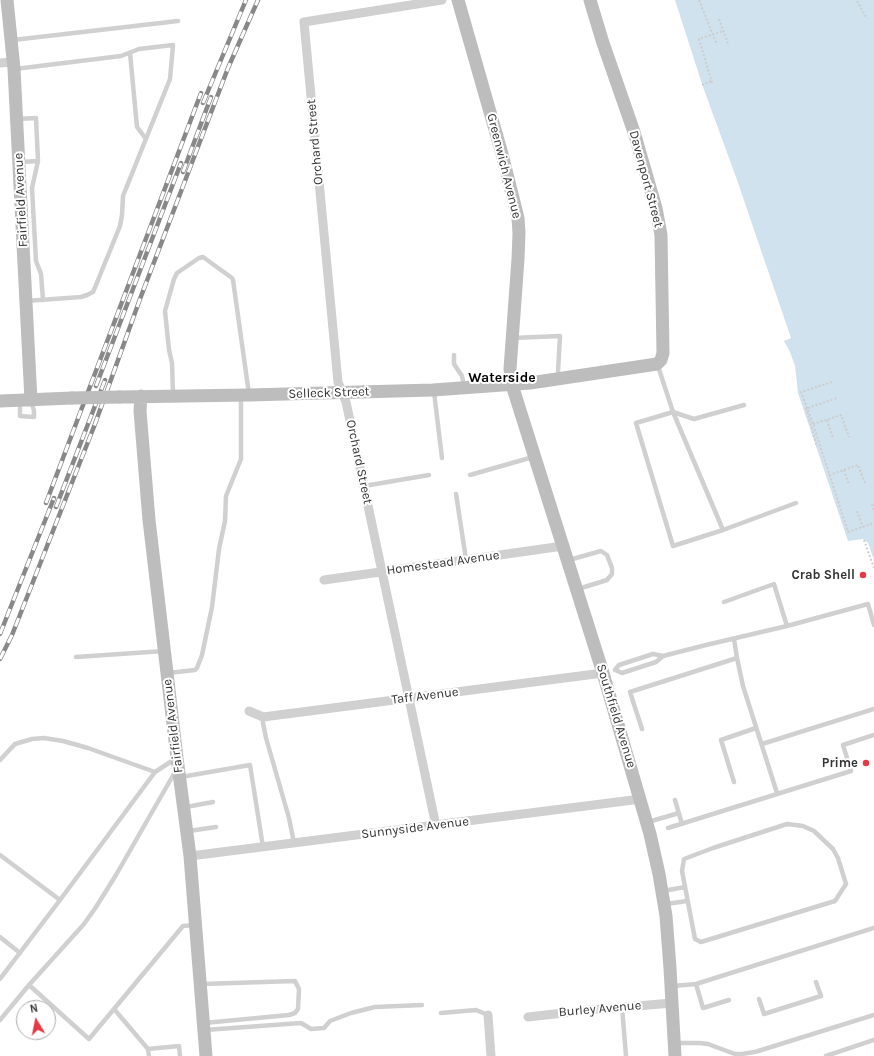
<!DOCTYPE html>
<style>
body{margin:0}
#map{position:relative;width:874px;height:1056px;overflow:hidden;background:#fff;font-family:Karla,sans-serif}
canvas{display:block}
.north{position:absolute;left:16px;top:1000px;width:40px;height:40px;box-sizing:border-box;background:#fff;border:1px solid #adadad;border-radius:50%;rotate:350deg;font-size:11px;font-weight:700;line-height:16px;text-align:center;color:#333}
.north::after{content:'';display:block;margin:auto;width:14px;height:18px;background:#e63946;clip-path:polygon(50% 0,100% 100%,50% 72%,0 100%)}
</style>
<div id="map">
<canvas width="874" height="1056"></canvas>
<div class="north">N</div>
</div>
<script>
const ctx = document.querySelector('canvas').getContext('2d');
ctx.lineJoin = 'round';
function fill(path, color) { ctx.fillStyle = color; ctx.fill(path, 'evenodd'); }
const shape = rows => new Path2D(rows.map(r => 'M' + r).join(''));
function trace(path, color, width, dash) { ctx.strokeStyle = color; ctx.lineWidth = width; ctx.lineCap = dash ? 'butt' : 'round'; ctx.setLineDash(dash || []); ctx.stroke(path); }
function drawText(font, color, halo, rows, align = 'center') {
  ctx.font = font + ' Karla,sans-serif'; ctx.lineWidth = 4; ctx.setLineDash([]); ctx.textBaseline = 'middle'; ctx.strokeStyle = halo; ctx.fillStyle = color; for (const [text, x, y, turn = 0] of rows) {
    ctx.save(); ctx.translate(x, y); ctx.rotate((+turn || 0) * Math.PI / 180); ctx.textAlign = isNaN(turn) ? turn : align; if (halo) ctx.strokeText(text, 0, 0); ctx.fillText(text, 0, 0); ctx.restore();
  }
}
fill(shape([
 [675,0,874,0,874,560,868,543,863,539,848,541,798,393,795,366,790,352,784,341,791,338,737,180,703,87]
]), '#cfe2ee');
trace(shape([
 [699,0,717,45],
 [857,1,867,19],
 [719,19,728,44],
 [712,83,699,39,723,31],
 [702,85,711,81],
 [832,382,801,392,813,424,848,532,874,523],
 [806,408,817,447],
 [808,408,837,398],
 [827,420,833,438],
 [813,424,841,415,849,437],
 [844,470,849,485],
 [829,475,858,465,865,483],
 [872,504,874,511],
 [857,511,863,527],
 [864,540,874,568]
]), '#cdcdcd', 2, [2, 2]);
trace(shape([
 [13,40,178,21],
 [130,53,137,127,146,139],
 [15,69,121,56,139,49,173,45,170,79,123,196,122,215,120,226,96,285,93,292,87,295,81,297,26,301],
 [17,119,36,118,38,161,32,188,36,261,41,274,43,300],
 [20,162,38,161],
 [513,338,560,336,558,372,559,378],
 [454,355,454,364,462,376,464,386],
 [658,366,673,412,723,530,796,503],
 [434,392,442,458],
 [173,395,172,363,169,350,165,311,174,279,177,273,199,258,203,257,232,278,233,280,249,394],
 [20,402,20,416,34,417,34,411,31,400],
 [470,475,533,457],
 [364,486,429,475],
 [456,494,466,559],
 [723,530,673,546,636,423,673,412,694,419,744,405],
 [569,560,601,551,607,555,612,568,612,574,607,580,578,589],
 [724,602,774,584,787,626],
 [734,639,737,658,743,686,777,793],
 [663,656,656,662,622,673,615,670,619,665,653,654,663,656,706,645,787,626,868,604,874,625],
 [76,657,164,651],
 [168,673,195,670,197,668,202,655,212,607,219,549,225,521,226,496,241,459,241,397],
 [263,717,263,723,266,738,289,818,294,843],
 [642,729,630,692,737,658],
 [762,744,874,709],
 [0,760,15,744,32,739,44,738,63,741,88,748,155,772],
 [181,777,250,765,263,847],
 [734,782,721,740,756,728],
 [675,800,682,824],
 [186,807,213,802],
 [648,822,679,813],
 [787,824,803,826,814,831,833,849,838,858,846,884,835,901,701,942,695,939,682,871,684,859,713,848,787,824],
 [668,828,851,771,843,745,874,735],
 [189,831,216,827],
 [0,855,60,900,155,772,175,759],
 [663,891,685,887],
 [666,904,687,901],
 [0,937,20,953],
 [0,979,60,900],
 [202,984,295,981,299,989,298,1009,295,1013,289,1015,204,1023],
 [696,984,703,1008,729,1000],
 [29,985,89,1039,183,926,195,925],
 [673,986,696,984,874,928],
 [759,999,764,1014,821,996,816,982],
 [622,1007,626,1056],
 [114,1009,148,1049,179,1046,180,1056],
 [441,1013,476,1010,488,1015],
 [0,1020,29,985,84,924,96,907,116,875,175,772],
 [205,1030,301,1023,311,1029,324,1028,330,1021,351,1013,375,1007,422,1005],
 [675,1043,699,1043,708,1044,735,1054,742,1054,755,1052,874,1015],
 [148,1049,149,1056],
 [826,1056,874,1040]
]), '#d0d0d0', 4.5);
trace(shape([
 [0,63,13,62],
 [324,580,563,546],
 [249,711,263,717,603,673],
 [436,826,346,402,338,382,304,22,442,0],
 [190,856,641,799],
 [488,1015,491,1056],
 [528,1017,590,1010,672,1003]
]), '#d0d0d0', 9);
trace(shape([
 [7,0,14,69,31,400],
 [458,0,502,154,518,218,519,233,518,259,510,369,512,385,603,673,650,834,659,874,666,916,670,968,675,1056],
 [141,396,140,411,149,520,177,758,190,856,206,1056],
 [120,397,249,395,433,390,530,383,657,364,661,360,663,353,661,235,656,208,634,132,603,43,590,0],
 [0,401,72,398]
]), '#bdbdbd', 13);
const rail = shape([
 [203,103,246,0],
 [183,172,211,97],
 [96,386,181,163],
 [46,503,201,93],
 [56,507,105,380],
 [0,634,54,498],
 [0,659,12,635,29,592,95,424,140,299,228,68,258,0]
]);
trace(rail, '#888', 4.5);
trace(rail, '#fff', 3, [9]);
trace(shape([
 [72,398,120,397]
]), '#bdbdbd', 13);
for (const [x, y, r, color] of [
 [863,575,4,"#e63946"],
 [866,763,4,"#e63946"]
]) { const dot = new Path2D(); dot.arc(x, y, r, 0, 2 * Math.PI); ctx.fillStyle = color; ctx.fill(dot); trace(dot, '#fff', 1.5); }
drawText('13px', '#333', '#fff', [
 ["Orchard Street",315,142,-95],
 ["Greenwich Avenue",504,166,76],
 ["Davenport Street",646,179,75],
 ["Fairfield Avenue",21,200,-93],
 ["Selleck Street",329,393,-2],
 ["Orchard Street",359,462,78],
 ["Homestead Avenue",443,563,-8],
 ["Taff Avenue",425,696,-7],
 ["Southfield Avenue",616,716,73],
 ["Fairfield Avenue",173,726,-97],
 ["Sunnyside Avenue",415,828,-7],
 ["Burley Avenue",600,1009,-5]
]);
drawText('bold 13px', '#333', '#fff', [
 ["Crab Shell",855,575],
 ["Prime",858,763]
], 'right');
drawText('bold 14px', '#000', '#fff', [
 ["Waterside",502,378]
]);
</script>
